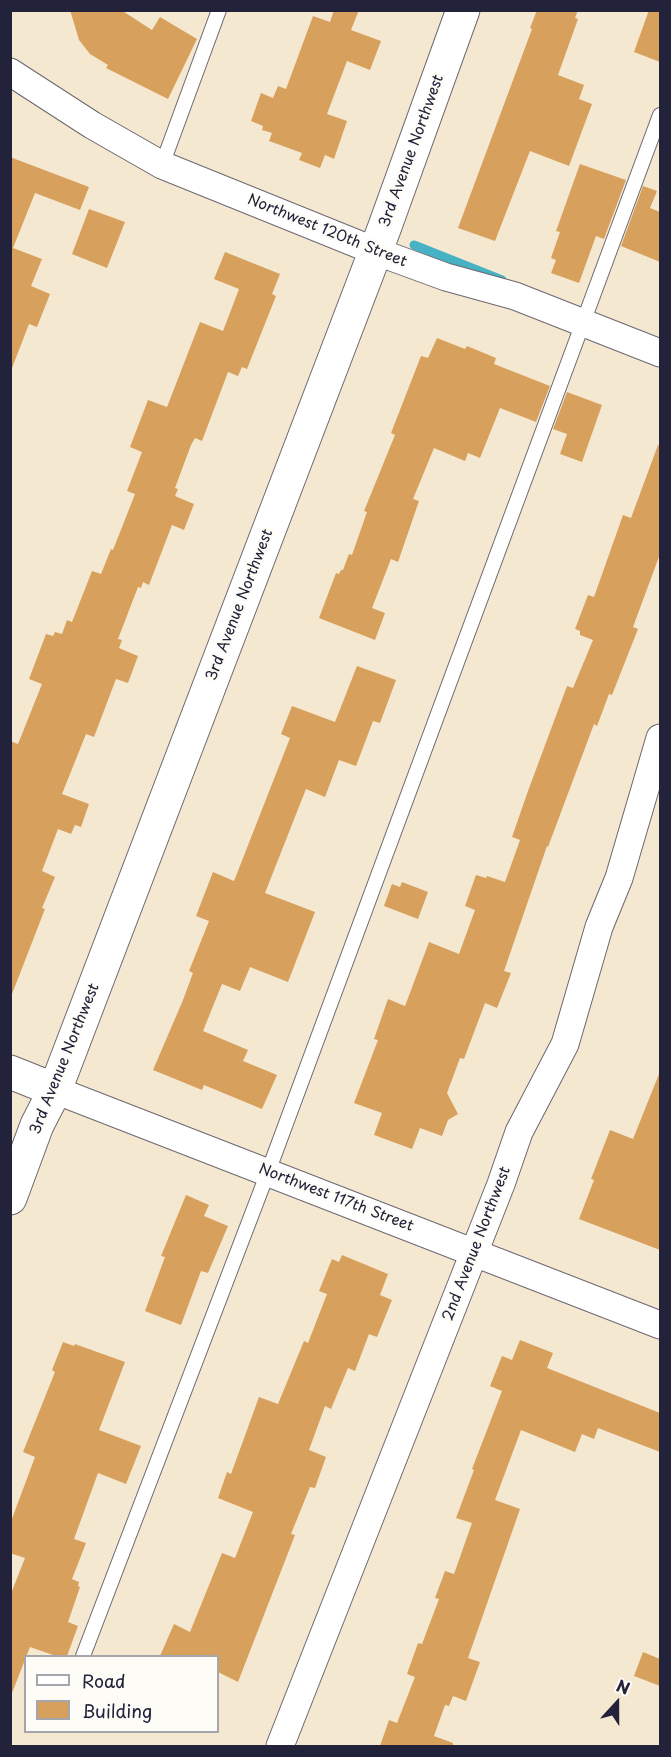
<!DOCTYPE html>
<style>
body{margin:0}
#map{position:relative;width:671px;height:1757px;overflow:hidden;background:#f5e8d1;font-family:"Playpen Sans",sans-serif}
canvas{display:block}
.frame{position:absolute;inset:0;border:12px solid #22223b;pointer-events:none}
.legend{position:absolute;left:24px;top:1655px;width:195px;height:78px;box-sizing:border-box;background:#fdfcf7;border:2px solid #a5a5ac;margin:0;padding:8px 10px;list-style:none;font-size:18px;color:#22223b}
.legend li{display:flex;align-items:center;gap:12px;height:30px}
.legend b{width:30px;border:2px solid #a5a5ac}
.north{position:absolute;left:587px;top:1673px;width:60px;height:60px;-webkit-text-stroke:4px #fdfcf7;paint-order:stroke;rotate:21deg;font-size:16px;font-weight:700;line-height:24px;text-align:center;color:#22223b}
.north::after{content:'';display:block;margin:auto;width:21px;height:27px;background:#22223b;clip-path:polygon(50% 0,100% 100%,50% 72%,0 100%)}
</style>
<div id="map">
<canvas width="671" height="1757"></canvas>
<div class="frame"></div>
<ul class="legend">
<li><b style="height:8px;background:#fff"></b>Road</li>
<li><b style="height:16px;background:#d7a15d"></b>Building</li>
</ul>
<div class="north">N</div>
</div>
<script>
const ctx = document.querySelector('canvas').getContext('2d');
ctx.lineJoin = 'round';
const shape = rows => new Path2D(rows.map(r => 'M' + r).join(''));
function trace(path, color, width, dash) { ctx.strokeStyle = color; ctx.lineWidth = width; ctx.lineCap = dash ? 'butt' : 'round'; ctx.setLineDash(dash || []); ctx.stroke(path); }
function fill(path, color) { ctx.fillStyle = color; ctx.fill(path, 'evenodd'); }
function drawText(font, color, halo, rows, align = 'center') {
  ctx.font = font + ' "Playpen Sans",sans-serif'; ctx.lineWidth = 5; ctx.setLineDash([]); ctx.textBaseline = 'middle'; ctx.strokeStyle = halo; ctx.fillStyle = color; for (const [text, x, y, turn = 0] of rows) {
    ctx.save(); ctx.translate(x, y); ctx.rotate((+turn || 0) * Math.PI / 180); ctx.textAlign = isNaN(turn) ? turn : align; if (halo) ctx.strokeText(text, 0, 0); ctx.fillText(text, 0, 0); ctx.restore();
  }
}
trace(shape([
 [414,245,502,280]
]), '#46b2c4', 9);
fill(shape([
 [70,10,121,10,152,30,160,17,197,39,168,99,106,68,108,65,90,54,79,40],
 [334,10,359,10,351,30,381,41,370,70,347,61,327,114,347,121,334,159,325,155,320,168,299,160,302,153,269,141,272,133,262,130,263,126,251,121,261,93,273,98,278,86,286,89,313,16,330,22],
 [537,10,578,10,575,18,578,19,558,75,584,85,579,99,592,104,569,166,530,151,495,241,458,228,532,29,530,28],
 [649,10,660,10,660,62,634,52],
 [10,157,89,187,80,210,35,193,13,248,42,259,31,286,50,294,37,327,29,324,12,368,10,368],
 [580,164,626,180,604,239,596,236,579,283,551,273,556,260,551,258,560,232,556,231],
 [643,186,657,191,650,208,660,212,660,262,621,246],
 [89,209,125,222,107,268,72,254],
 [225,252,280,274,272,294,276,296,247,369,242,367,238,376,228,372,202,441,195,438,191,445,175,488,178,489,175,496,194,504,184,530,172,525,149,585,143,582,141,588,138,587,118,639,122,640,119,648,138,656,128,683,116,679,94,737,86,734,62,794,89,804,81,827,75,825,71,834,58,829,42,871,55,877,42,908,45,909,12,994,10,994,10,741,18,744,42,684,29,679,46,634,53,636,55,632,62,634,67,620,72,622,92,571,101,574,111,549,113,550,135,494,127,491,142,452,130,447,148,400,167,407,200,322,223,331,239,289,214,279],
 [437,338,465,349,467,346,496,358,494,364,550,386,536,422,500,408,480,458,468,453,465,461,434,448,413,499,419,501,398,562,391,559,372,608,385,613,375,640,319,618,336,573,339,574,341,570,343,570,349,554,352,555,367,512,364,511,395,435,391,433,421,356,428,358],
 [567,392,602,405,582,462,560,454,567,434,553,429],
 [658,445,660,446,660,554,633,627,638,629,612,695,609,694,597,726,594,724,548,847,547,846,504,971,511,973,497,1008,485,1003,464,1059,460,1058,447,1093,458,1114,448,1120,442,1136,420,1128,412,1149,374,1135,382,1113,354,1103,378,1040,374,1039,388,999,405,1006,429,942,459,954,475,910,465,906,476,875,486,878,487,876,505,882,520,840,512,837,528,791,567,686,573,688,593,640,580,635,580,631,575,629,588,595,594,597,623,515,631,518],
 [357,666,396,680,380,723,373,721,356,766,339,760,325,797,306,789,265,893,315,912,288,982,250,967,240,991,222,984,203,1031,248,1050,243,1061,277,1075,262,1109,204,1085,202,1090,153,1070,183,1000,193,973,189,971,209,921,196,916,213,872,234,881,290,738,281,734,292,706,335,722],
 [402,882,428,892,418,919,384,906,392,884,400,887],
 [659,1074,660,1074,660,1250,579,1219,594,1180,591,1179,610,1130,633,1139],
 [186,1195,209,1205,204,1216,228,1226,208,1273,201,1271,181,1325,145,1311,165,1257,161,1256],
 [342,1255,388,1274,380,1295,392,1300,377,1337,369,1334,355,1371,348,1368,331,1409,325,1406,309,1450,326,1457,315,1488,310,1487,291,1534,295,1535,238,1682,218,1672,218,1656,160,1656,174,1624,190,1632,222,1553,235,1558,253,1512,218,1498,227,1472,231,1474,259,1397,278,1404,304,1341,308,1343,327,1294,319,1291,332,1259,339,1262],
 [520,1340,553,1353,547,1368,660,1413,660,1452,598,1428,594,1439,582,1434,575,1452,521,1430,495,1500,520,1509,468,1658,480,1662,466,1701,453,1696,449,1706,445,1705,434,1736,453,1743,453,1746,380,1746,389,1720,397,1723,415,1677,407,1674,418,1643,422,1644,439,1599,435,1598,445,1571,454,1574,472,1523,456,1518,474,1470,472,1469,502,1391,490,1386,502,1356,512,1360],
 [63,1342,74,1346,75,1344,125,1362,99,1430,141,1446,126,1484,98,1473,74,1539,86,1543,72,1579,79,1582,78,1586,80,1587,68,1622,78,1626,67,1656,56,1656,30,1647,12,1693,10,1693,10,1596,25,1558,10,1553,10,1524,35,1457,23,1452,55,1372,52,1370],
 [643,1652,660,1659,660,1686,634,1676]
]), '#d7a15d');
const service = shape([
 [162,165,219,10],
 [83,1656,268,1172,660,115]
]);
const minor = shape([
 [10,72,92,125,162,165,375,251,446,277,515,296,660,353],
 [55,1090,660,1325],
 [280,1746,501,1184,519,1132,565,1044,599,927,619,878,660,738]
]);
const tertiary = shape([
 [10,1072,55,1090],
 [10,1198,37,1125,55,1090,384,229,463,10]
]);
trace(service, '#6c6770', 16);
trace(minor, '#6c6770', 29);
trace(tertiary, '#6c6770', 35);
trace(service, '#fff', 14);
trace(minor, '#fff', 27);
trace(tertiary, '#fff', 33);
drawText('15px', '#22223b', '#fdfcf7', [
 ["3rd Avenue Northwest",412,151,-70],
 ["Northwest 120th Street",327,231,22],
 ["3rd Avenue Northwest",240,605,-69],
 ["3rd Avenue Northwest",65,1059,-68],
 ["Northwest 117th Street",336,1198,21],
 ["2nd Avenue Northwest",477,1244,-69]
]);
</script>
